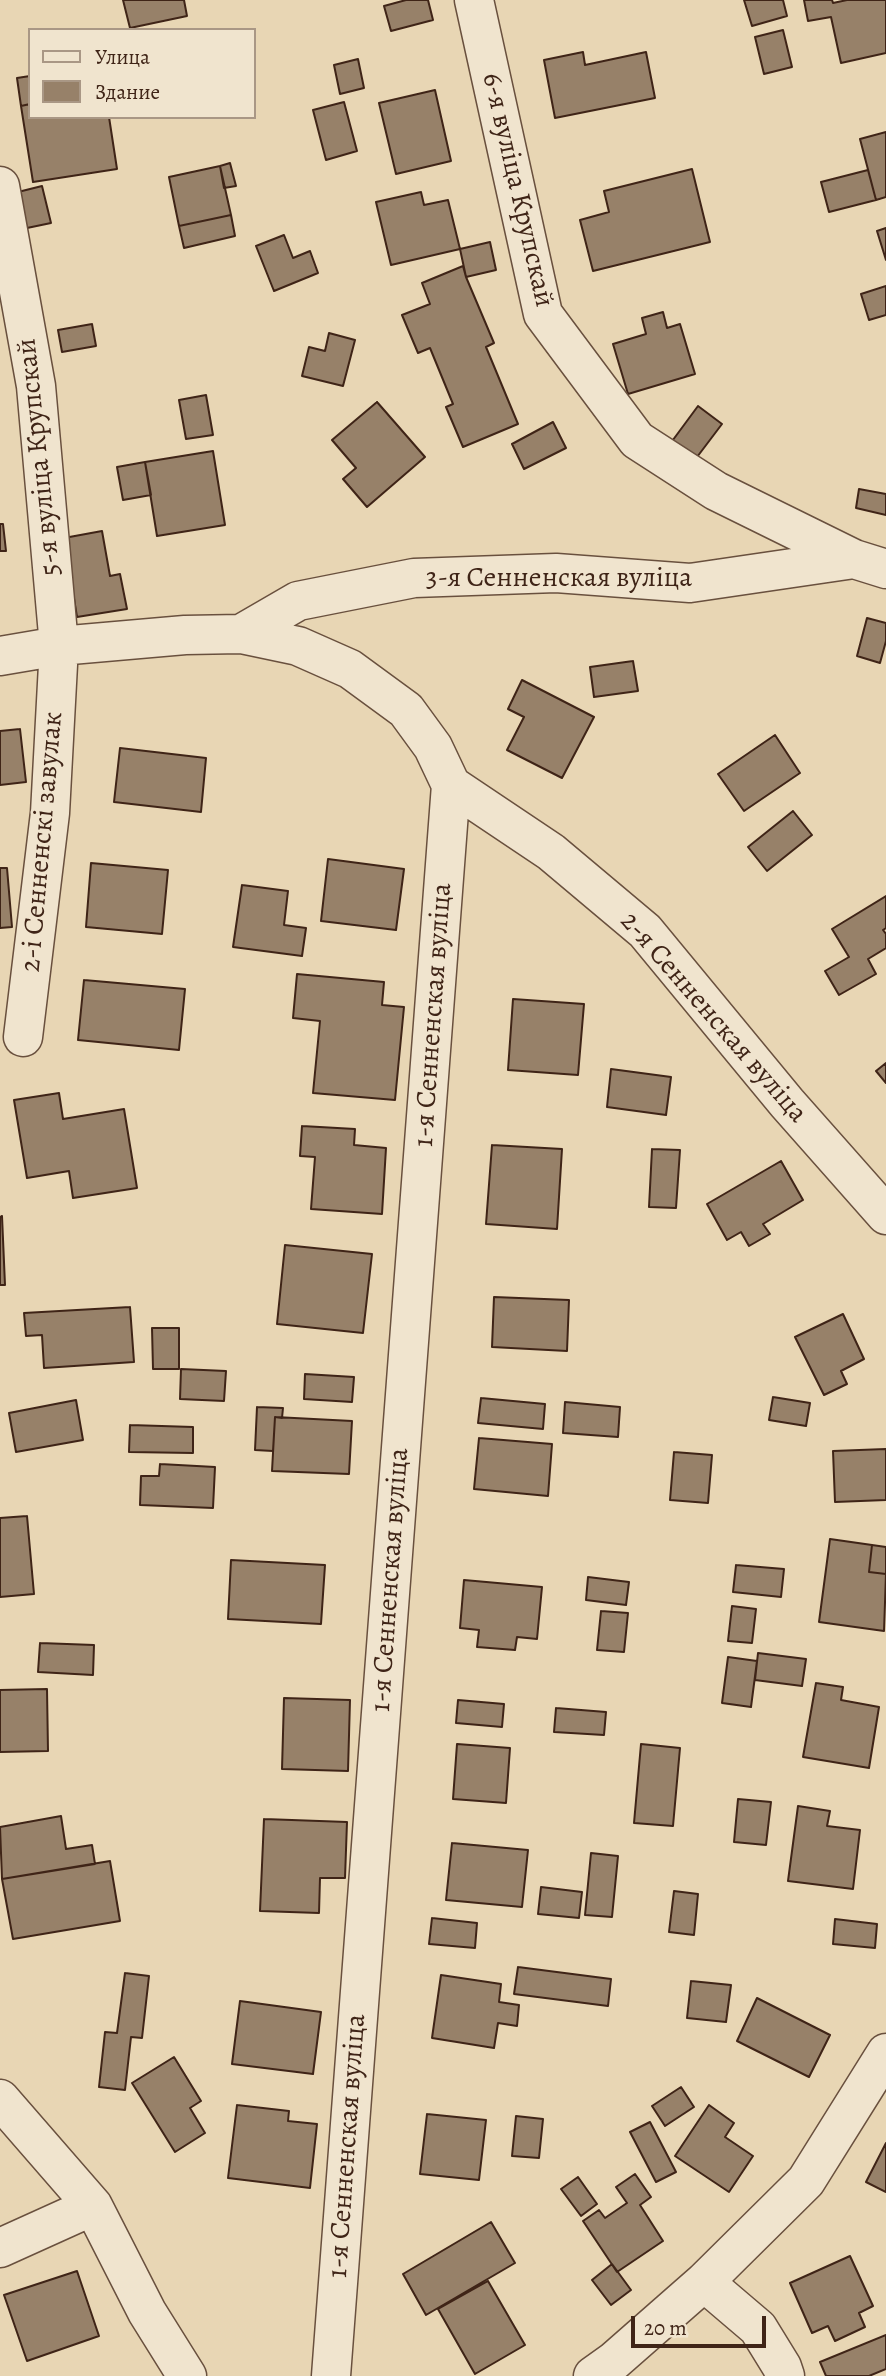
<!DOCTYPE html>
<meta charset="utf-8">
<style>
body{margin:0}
#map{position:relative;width:886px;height:2376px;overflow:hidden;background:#e8d6b4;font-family:Alegreya,serif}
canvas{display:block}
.legend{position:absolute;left:28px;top:28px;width:228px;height:91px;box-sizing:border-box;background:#f0e4ce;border:2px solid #a99785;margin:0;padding:9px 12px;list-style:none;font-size:21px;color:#3f2417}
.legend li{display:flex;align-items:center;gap:14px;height:35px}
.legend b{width:35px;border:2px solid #a99785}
.scale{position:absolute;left:631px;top:2316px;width:135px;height:32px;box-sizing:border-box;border:4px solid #3f2417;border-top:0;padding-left:9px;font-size:21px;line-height:24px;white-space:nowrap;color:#3f2417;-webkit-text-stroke:5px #f0e4ce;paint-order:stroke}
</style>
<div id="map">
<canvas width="886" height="2376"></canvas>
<ul class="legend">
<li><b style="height:9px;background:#f0e4ce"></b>Улица</li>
<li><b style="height:19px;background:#978169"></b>Здание</li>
</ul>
<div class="scale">20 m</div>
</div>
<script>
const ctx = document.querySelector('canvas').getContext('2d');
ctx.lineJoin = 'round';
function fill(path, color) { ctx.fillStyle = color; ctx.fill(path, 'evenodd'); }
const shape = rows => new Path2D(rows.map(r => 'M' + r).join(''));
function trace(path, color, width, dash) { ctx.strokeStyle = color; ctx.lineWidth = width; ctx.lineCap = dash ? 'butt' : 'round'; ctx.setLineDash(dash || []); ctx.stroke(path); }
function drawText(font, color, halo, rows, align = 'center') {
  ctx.font = font + ' Alegreya,serif'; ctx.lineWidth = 5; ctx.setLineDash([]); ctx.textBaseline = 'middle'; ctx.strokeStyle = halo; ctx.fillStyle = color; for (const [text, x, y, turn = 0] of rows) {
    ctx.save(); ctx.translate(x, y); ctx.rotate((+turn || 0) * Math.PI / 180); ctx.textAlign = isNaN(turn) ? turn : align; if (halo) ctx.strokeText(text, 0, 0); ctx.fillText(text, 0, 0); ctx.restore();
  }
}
const building = shape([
 [123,0,184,0,187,16,130,28,123,0],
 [406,0,428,0,433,20,391,31,384,6,406,0],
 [744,0,783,0,787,16,752,26,744,0],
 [804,0,832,0,833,3,847,0,886,0,886,53,841,63,831,17,808,21,804,0],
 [783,30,792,67,764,74,755,37,783,30],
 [583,52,585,65,646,52,655,98,555,118,544,60,583,52],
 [358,59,364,88,340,94,334,65,358,59],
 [30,76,30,104,21,106,17,78,30,76],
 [435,90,451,161,396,174,379,103,435,90],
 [344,102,357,151,326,160,313,110,344,102],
 [30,104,30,117,109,117,117,169,33,182,21,106,30,104],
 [886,132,886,197,876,200,860,139,886,132],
 [230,163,236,186,224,188,220,166,230,163],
 [220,166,231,215,179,226,169,177,220,166],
 [692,169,710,242,593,271,580,220,609,212,604,191,692,169],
 [868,170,876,200,829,212,821,182,868,170],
 [42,186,51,223,27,228,18,192,42,186],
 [421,192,424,205,448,200,460,249,391,265,376,202,421,192],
 [231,215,235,236,184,248,179,226,231,215],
 [886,228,886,260,877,231,886,228],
 [284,235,293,258,310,251,318,273,274,291,256,246,284,235],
 [490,242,496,270,466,277,460,249,490,242],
 [463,266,466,277,494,343,486,347,518,424,463,447,446,407,453,404,430,348,418,353,402,315,430,304,422,283,463,266],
 [886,286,886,315,869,320,861,294,886,286],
 [663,312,667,328,680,324,695,374,628,394,613,344,646,334,642,318,663,312],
 [92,324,96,346,62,352,58,330,92,324],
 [329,333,355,340,343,386,302,376,309,347,325,351,329,333],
 [206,395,213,435,186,439,179,400,206,395],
 [377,402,425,457,367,507,343,479,356,468,332,440,377,402],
 [698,406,722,424,691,465,667,448,698,406],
 [553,422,566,448,524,469,512,444,553,422],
 [213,451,225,525,157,536,145,462,213,451],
 [145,462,151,495,123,500,117,467,145,462],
 [859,489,886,494,886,515,856,508,859,489],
 [0,524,3,524,6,551,0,551,0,524],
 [102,531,110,576,120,574,127,609,77,617,64,538,102,531],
 [867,618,886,623,886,641,880,663,857,656,867,618],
 [633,661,638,691,594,697,590,667,633,661],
 [522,680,594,717,562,778,507,750,524,717,508,709,522,680],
 [20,729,26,782,0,785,0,731,20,729],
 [775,735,800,773,744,811,718,774,775,735],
 [120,748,206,758,201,812,114,802,120,748],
 [793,811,812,835,767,871,748,847,793,811],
 [328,859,404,869,396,930,321,921,328,859],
 [91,863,168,870,162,934,86,927,91,863],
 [0,868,7,868,12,927,0,928,0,868],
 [242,885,288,891,284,925,306,928,302,956,233,947,242,885],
 [886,896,886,928,883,930,886,934,886,948,868,959,876,974,839,995,825,971,849,957,832,929,886,896],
 [297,974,384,982,382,1005,404,1007,395,1100,313,1093,320,1021,293,1018,297,974],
 [84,980,185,989,179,1050,78,1040,84,980],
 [513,999,584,1004,578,1075,508,1070,513,999],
 [886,1063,886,1083,876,1071,886,1063],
 [611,1069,671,1077,666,1115,607,1107,611,1069],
 [59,1093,63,1119,124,1109,137,1188,73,1198,69,1171,27,1178,14,1100,59,1093],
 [302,1126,355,1129,354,1145,386,1148,382,1214,311,1209,315,1157,300,1156,302,1126],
 [492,1145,562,1149,557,1229,486,1224,492,1145],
 [652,1149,680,1150,676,1208,649,1207,652,1149],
 [781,1161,803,1200,763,1224,770,1234,749,1246,741,1232,727,1240,707,1204,781,1161],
 [2,1216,5,1285,0,1285,0,1217,2,1216],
 [285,1245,372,1254,363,1333,277,1324,285,1245],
 [494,1297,569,1300,567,1351,492,1347,494,1297],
 [130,1307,134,1362,44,1368,42,1335,26,1336,24,1313,130,1307],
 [843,1314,864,1359,841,1371,847,1384,824,1395,795,1337,843,1314],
 [152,1328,179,1328,179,1369,153,1369,152,1328],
 [181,1369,226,1371,224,1401,180,1399,181,1369],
 [305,1374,354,1377,352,1402,304,1399,305,1374],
 [773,1397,810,1403,806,1426,769,1420,773,1397],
 [481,1398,545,1404,543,1429,478,1423,481,1398],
 [76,1400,83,1440,16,1452,9,1413,76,1400],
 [565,1402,620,1407,618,1437,563,1433,565,1402],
 [257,1407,283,1408,282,1418,275,1417,273,1451,255,1450,257,1407],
 [275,1417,352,1421,349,1474,272,1471,275,1417],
 [130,1425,193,1427,193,1453,129,1452,130,1425],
 [479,1438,552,1444,548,1496,474,1489,479,1438],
 [886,1449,886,1500,835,1502,833,1451,886,1449],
 [674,1452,712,1455,708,1503,670,1500,674,1452],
 [160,1464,215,1467,213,1508,140,1505,141,1476,159,1476,160,1464],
 [27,1516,34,1594,0,1597,0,1518,27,1516],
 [830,1539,872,1545,869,1572,886,1574,884,1631,819,1622,830,1539],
 [872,1545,886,1547,886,1574,869,1572,872,1545],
 [231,1560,325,1565,321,1624,228,1619,231,1560],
 [736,1565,784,1569,781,1597,733,1592,736,1565],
 [588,1577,629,1582,626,1605,586,1600,588,1577],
 [464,1580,542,1587,537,1639,517,1637,515,1650,477,1647,479,1630,460,1628,464,1580],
 [732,1606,756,1609,752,1643,728,1641,732,1606],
 [601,1611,628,1613,624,1652,597,1650,601,1611],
 [40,1643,94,1645,93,1675,38,1672,40,1643],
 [758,1653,806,1659,802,1686,755,1680,758,1653],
 [728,1657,757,1661,751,1707,722,1703,728,1657],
 [816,1683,843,1687,841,1700,879,1707,869,1768,803,1757,816,1683],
 [47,1689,48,1751,0,1752,0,1690,47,1689],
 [284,1698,350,1700,348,1771,282,1769,284,1698],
 [458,1700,504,1704,502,1727,456,1723,458,1700],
 [556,1708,606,1712,604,1735,554,1732,556,1708],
 [457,1744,510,1748,506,1803,453,1799,457,1744],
 [641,1744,680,1748,673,1826,634,1823,641,1744],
 [738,1799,771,1802,766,1845,734,1842,738,1799],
 [798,1806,830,1811,827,1826,860,1830,853,1889,788,1881,798,1806],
 [61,1816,66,1849,92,1845,95,1864,2,1879,0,1827,61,1816],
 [264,1819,347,1822,345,1878,320,1878,319,1913,260,1911,264,1819],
 [452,1843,528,1850,522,1907,446,1900,452,1843],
 [591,1853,618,1856,612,1917,585,1915,591,1853],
 [110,1861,120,1921,13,1939,2,1879,110,1861],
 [541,1887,582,1892,579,1918,538,1914,541,1887],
 [674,1891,698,1894,694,1935,669,1932,674,1891],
 [432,1918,477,1923,475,1948,429,1944,432,1918],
 [835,1919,877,1924,875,1948,833,1944,835,1919],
 [518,1967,611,1979,608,2006,514,1994,518,1967],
 [125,1973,149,1976,142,2038,131,2037,125,2090,99,2087,105,2032,117,2033,125,1973],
 [441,1975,501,1984,499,2002,519,2005,517,2026,498,2023,494,2048,432,2038,441,1975],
 [691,1981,731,1985,726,2022,687,2018,691,1981],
 [757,1998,830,2035,809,2077,737,2041,757,1998],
 [240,2001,321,2012,313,2074,232,2064,240,2001],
 [174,2057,201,2101,190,2108,205,2133,175,2152,132,2083,174,2057],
 [681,2087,694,2107,665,2126,652,2106,681,2087],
 [237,2105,289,2111,288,2121,317,2124,310,2188,228,2178,237,2105],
 [709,2105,734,2123,725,2137,753,2156,729,2192,675,2156,709,2105],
 [427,2114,486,2120,479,2180,420,2174,427,2114],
 [516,2116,543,2119,539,2158,512,2156,516,2116],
 [650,2122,676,2172,656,2182,630,2132,650,2122],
 [886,2143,886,2192,866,2182,886,2143],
 [635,2174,651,2197,640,2205,663,2241,617,2272,583,2221,599,2210,605,2218,627,2203,616,2187,635,2174],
 [578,2177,597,2204,581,2216,561,2189,578,2177],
 [491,2222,515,2263,426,2315,403,2274,491,2222],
 [850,2256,873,2306,859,2313,865,2327,835,2341,828,2326,812,2333,790,2283,850,2256],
 [612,2264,631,2290,611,2305,592,2280,612,2264],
 [77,2271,99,2336,27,2361,4,2295,77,2271],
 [488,2281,525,2345,475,2374,438,2309,488,2281],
 [886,2335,886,2369,869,2376,826,2376,820,2362,886,2335]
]);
fill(building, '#978169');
trace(building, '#3f2417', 2);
const minor = shape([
 [474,0,543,314,637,440,716,491,854,559],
 [0,186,36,386,59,646,50,813,23,1037],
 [241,634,298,601,414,578,556,573,690,583,854,559,886,569],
 [0,656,59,646,185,635,241,634,298,646,350,669,406,710,433,747,451,785,551,852,645,931,787,1103,886,1215],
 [0,2099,93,2206,147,2312,187,2376],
 [0,2248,93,2206],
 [704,2282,758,2328,782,2367,785,2376],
 [331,2376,451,785],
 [593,2376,614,2361,704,2282,806,2181,886,2053]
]);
trace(minor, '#69503e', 41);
trace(minor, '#f0e4ce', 38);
drawText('28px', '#3f2417', '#f0e4ce', [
 ["6-я вуліца Крупскай",517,190,77],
 ["5-я вуліца Крупскай",40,457,-96],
 ["3-я Сенненская вуліца",559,579],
 ["2-і Сенненскі завулак",43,842,-85],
 ["1-я Сенненская вуліца",434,1015,-86],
 ["2-я Сенненская вуліца",713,1018,49],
 ["1-я Сенненская вуліца",391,1580,-86],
 ["1-я Сенненская вуліца",348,2146,-86]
]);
</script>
